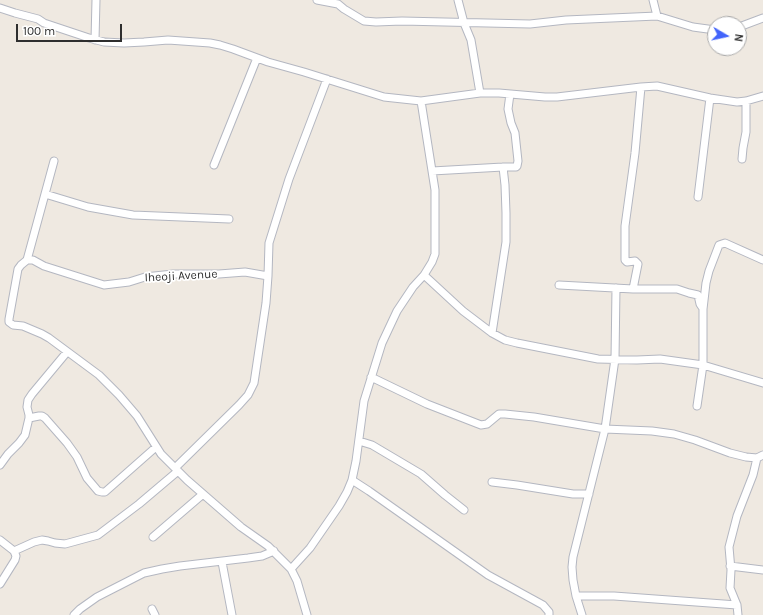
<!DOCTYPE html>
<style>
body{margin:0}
#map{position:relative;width:763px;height:615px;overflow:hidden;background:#efe9e1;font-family:Karla,sans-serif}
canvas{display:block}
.north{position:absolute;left:707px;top:16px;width:40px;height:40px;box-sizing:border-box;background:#fff;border:1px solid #ababab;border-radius:50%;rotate:99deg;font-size:11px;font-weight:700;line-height:16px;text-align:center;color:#2e2e2e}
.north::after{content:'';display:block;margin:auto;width:14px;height:18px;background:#4264fb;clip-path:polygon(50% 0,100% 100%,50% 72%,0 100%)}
.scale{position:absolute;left:16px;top:24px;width:106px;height:18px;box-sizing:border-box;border:2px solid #2e2e2e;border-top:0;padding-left:5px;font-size:12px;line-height:14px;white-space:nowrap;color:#2e2e2e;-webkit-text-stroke:3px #fff;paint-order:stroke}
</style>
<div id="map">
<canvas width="763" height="615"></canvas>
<div class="north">N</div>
<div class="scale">100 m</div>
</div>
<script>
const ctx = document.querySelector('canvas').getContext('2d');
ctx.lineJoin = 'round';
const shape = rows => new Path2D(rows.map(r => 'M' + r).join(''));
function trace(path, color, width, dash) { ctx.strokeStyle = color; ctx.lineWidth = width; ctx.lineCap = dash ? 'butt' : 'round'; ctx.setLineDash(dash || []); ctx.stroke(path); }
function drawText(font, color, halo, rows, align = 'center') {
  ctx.font = font + ' Karla,sans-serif'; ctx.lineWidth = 3.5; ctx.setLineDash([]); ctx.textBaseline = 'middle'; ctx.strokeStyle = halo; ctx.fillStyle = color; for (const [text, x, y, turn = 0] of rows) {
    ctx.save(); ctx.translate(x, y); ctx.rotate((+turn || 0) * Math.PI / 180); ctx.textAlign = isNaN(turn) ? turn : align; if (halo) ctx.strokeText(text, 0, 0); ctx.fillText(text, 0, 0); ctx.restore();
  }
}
const minor = shape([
 [317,0,338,4,344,9,364,21,376,22,402,21,530,24,566,20,657,16,693,27,715,30],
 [458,0,464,23,471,40,480,93],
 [653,0,657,16],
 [0,8,15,13,38,19,44,23,89,38,104,42,124,43,144,42,168,40,210,43,220,45,233,49,268,62,304,72,384,97,421,101,480,93,499,93,545,97,557,97,641,87,657,86,710,98,737,102,746,101,763,96],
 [739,27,763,18],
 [95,40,96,0],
 [742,159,743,148,746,132,746,101],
 [54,161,27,260,21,265,18,269,9,319,9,322,13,325,23,326,42,334,49,338,99,375,119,395,137,416,161,454,187,480,241,527,268,546,291,569,297,581,307,615],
 [214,165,257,58],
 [432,171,503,167,516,167,517,166,518,161,515,133,511,123,508,109,510,94],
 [45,194,88,207,133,215,229,219],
 [698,197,710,98],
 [27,260,33,260,44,266,104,285,129,282,145,277,173,274,219,274,245,272,268,276],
 [424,275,463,311,492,333,505,340,517,343,598,359,637,360,660,359,703,365,763,383],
 [559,285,633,289,677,289,689,293,698,295,700,304,702,307],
 [633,289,638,264,635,261,627,262,625,260,625,226,635,153,641,87],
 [492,333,506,242,506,213,505,185,503,167],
 [371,377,427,404,481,425,487,424,499,414,505,414,534,417,605,429,652,431,674,434,695,440,730,453,746,457,757,458,763,455],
 [697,406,703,365,703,309,706,283,709,271,719,245,725,243,763,260],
 [29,418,39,416,42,416,45,418,67,443,77,457,87,478,98,491,102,492,105,492,156,447],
 [359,441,372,445,421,474,445,495,464,510],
 [0,465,8,454,19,443,25,435,29,418,29,415,27,407,28,400,32,394,67,352],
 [175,468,239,405,248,395,254,383,266,303,268,276,269,243,289,179,327,79],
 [352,480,369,491,488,575,543,605,549,612,549,615],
 [492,482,517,485,573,494,589,494],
 [153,537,203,494],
 [0,540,14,551,16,556,15,560,0,584],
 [14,551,34,542,42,540,48,541,55,543,65,544,98,535,139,504,178,471],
 [222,562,232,615],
 [730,566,763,570],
 [291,569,310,548,339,506,347,492,352,480,356,461,364,401,382,343,397,311,413,287,424,275,432,262,435,254,435,190,421,101],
 [576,596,614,596,737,605],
 [152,609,155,615],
 [74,615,80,609,97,597,144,573,162,569,180,566,248,558,262,556,274,551],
 [582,615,576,596,573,580,572,567,573,557,605,429,615,359,616,288],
 [738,615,737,605,730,588,731,570,729,547,737,516,753,475,757,458]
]);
trace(minor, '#b4b7c1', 9);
trace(minor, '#fff', 7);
drawText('12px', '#2e2e2e', '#fff', [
 ["Iheoji Avenue",181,276,-3]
]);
</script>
